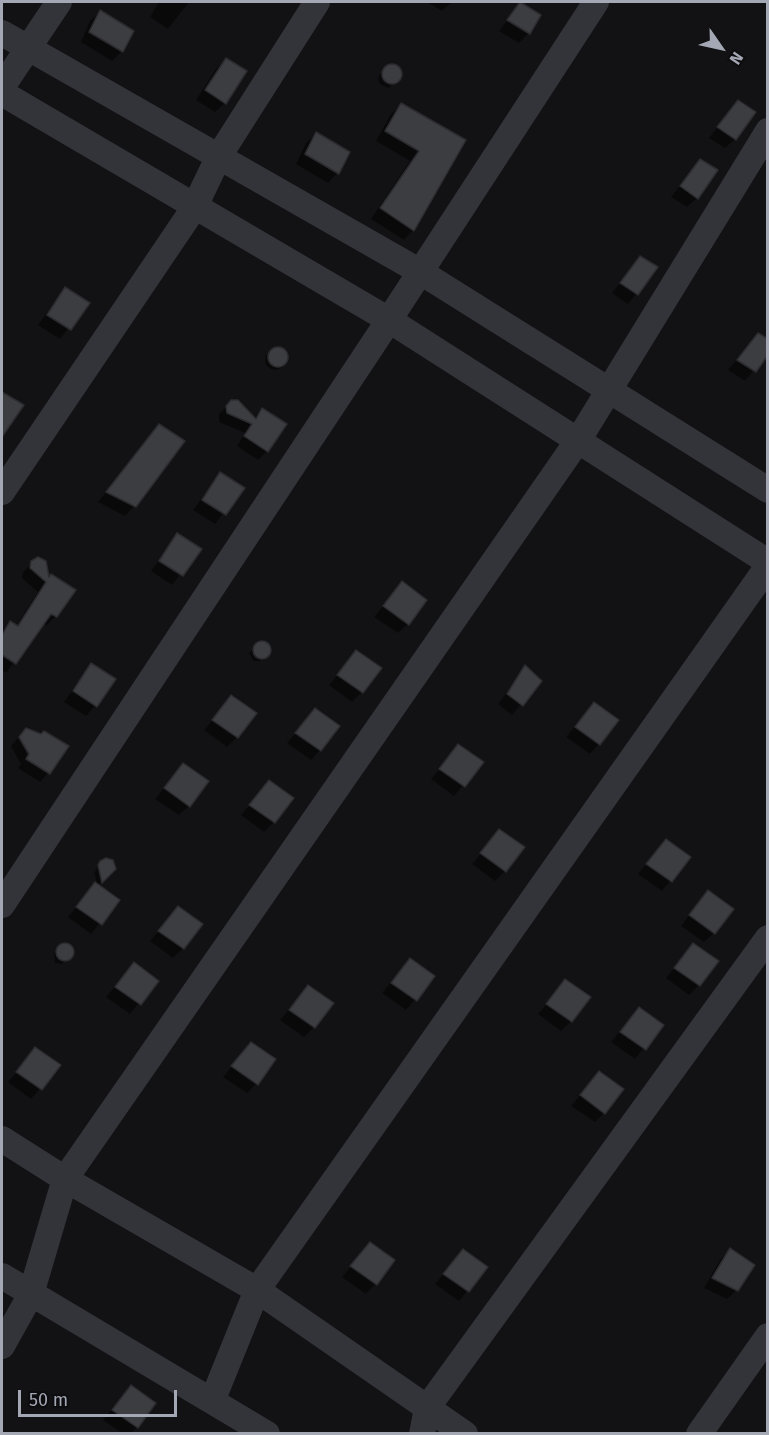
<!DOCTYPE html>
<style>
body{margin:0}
#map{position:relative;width:769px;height:1435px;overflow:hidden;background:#121214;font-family:"Fira Sans",sans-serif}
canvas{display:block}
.frame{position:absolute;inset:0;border:3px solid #a4a8b4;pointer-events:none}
.north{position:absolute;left:691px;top:18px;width:60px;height:60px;-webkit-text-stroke:4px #0d0d0f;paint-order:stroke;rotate:124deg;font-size:16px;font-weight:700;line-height:24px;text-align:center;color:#a4a8b4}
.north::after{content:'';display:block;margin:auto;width:21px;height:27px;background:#a4a8b4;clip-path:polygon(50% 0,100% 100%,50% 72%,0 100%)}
.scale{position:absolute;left:18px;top:1390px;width:159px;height:27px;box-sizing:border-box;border:3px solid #a4a8b4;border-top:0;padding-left:8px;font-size:18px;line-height:21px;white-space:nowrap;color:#a4a8b4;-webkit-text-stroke:4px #0d0d0f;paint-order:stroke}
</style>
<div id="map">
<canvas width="769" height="1435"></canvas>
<div class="frame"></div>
<div class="north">N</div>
<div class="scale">50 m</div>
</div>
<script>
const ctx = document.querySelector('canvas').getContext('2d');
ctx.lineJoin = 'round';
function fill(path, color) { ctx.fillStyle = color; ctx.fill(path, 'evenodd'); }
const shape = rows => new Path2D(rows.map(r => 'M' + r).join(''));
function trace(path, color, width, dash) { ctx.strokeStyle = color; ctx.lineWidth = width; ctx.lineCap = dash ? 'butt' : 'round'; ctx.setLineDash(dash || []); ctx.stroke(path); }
fill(shape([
 [159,2,189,2,168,29,150,17],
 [427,2,452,2,442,11],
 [520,4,529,33,519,43,499,31],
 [100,12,132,31,122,51,112,61,81,42,90,21],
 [226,60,225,103,215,112,196,100,216,69],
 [391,66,399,72,399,76,389,88,381,85,378,81,379,75],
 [738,102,735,139,725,148,709,138],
 [401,105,464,141,413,230,404,240,371,219,410,161,376,141,391,114],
 [316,134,348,153,337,173,328,183,296,164,306,143],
 [700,161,697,198,687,207,671,197],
 [640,258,656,268,628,304,612,293],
 [65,289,88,303,60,339,38,325],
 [758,334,768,353,745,381,728,370],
 '265 360a10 10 0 1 1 20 0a10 10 0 1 1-20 0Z',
 [2,393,22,406,2,433],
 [232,401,254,419,263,410,267,451,258,460,237,446,245,433,219,422,219,414],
 [159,426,134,506,125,516,98,502],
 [220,474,243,488,215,524,193,510],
 [178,535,200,549,172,585,151,571],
 [36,559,42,559,46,564,56,616,47,625,43,623,6,673,2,670,2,632,10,623,16,626,38,592,22,578,23,572],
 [402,583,408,624,398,633,374,617],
 [260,642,267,644,268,652,260,661,253,661,249,653],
 [357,652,362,692,352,702,329,685],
 [91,665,95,706,86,716,64,702],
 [525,668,540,681,512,715,498,704],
 [232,697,237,737,227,747,204,730],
 [594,704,599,744,590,754,566,737],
 [315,710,320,750,311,760,287,743],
 [26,730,48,773,40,782,18,768,21,764,11,746,18,738,31,761,34,760,21,738,18,738],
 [459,746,482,763,454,796,431,779],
 [183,765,189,806,179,815,155,799],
 [269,782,274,822,264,832,241,815],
 [500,831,505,871,495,881,472,864],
 [666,841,689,858,662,891,638,874],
 [101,862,112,872,97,886,118,900,91,934,68,917,97,882,94,873],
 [699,902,714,933,704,942,681,926],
 [178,908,183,948,173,958,150,941],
 [63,944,71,947,73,953,62,964,55,963,54,953],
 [693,945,699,985,689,995,666,978],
 [410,960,433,977,406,1010,382,993],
 [134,964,157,981,130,1014,106,997],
 [566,981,571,1021,561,1031,538,1014],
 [308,987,314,1027,304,1037,280,1020],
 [639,1009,662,1025,635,1059,611,1042],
 [251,1044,256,1084,247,1093,223,1077],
 [36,1049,59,1066,31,1099,8,1082],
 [599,1073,604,1113,595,1122,571,1106],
 [370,1244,375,1284,366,1294,342,1277],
 [730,1250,737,1290,727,1299,704,1288,720,1260],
 [463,1251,486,1268,459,1301,435,1284],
 [131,1387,137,1427,130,1434,123,1434,103,1420]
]), '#0007');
const building = shape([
 [520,2,541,15,530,34,507,20,520,2],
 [100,10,134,31,123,52,89,32,100,10],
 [226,58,247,71,226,104,205,90,226,58],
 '382 74a10 10 0 1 1 20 0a10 10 0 1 1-20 0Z',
 [738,100,756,112,736,140,717,127,738,100],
 [401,103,466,140,414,231,380,208,419,151,385,131,401,103],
 [316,132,350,152,339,174,305,154,316,132],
 [700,159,718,170,698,199,680,186,700,159],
 [640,256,658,267,638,295,620,283,640,256],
 [65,287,90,303,71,330,47,315,65,287],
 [758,333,768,339,768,355,756,372,737,360,758,333],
 '268 357a10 10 0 1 1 20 0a10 10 0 1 1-20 0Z',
 [2,392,24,405,2,437,2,392],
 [231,400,238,400,256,419,262,408,287,424,268,452,244,436,252,424,227,413,226,406,231,400],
 [159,424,185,441,136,507,106,492,159,424],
 [220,472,245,488,226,515,202,500,220,472],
 [177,533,202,549,183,576,159,561,177,533],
 [38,557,46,561,49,577,51,574,76,590,57,617,51,614,16,664,2,655,2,635,10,621,18,626,46,582,30,568,31,561,38,557],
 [402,581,427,600,409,625,383,606,402,581],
 '253 650a9 9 0 1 1 18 0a9 9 0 1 1-18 0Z',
 [356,650,382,668,363,693,337,675,356,650],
 [91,663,116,679,97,707,73,691,91,663],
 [525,665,542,681,523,706,507,694,525,665],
 [231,695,257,713,238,738,212,720,231,695],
 [594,702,619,720,600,745,575,727,594,702],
 [315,708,340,726,321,751,295,733,315,708],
 [26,728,41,734,44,731,69,746,50,774,26,759,29,754,19,737,26,728],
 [458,744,484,762,465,787,439,769,458,744],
 [183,763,209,781,190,807,164,788,183,763],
 [269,780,294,798,275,823,249,805,269,780],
 [499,829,525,847,506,872,480,853,499,829],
 [666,839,691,857,672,882,646,864,666,839],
 [106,858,113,860,116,869,102,883,98,865,100,861,106,858],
 [95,882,120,900,102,925,76,907,95,882],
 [708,890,734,909,715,934,689,915,708,890],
 [178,906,203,924,184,949,158,931,178,906],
 [693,943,719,961,700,986,674,968,693,943],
 '56 952a9 9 0 1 1 18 0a9 9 0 1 1-18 0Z',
 [410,958,435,976,417,1001,391,983,410,958],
 [134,962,159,981,141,1005,115,987,134,962],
 [565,979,591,997,572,1022,546,1004,565,979],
 [308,985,334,1003,315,1028,289,1010,308,985],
 [639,1007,664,1025,646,1050,620,1032,639,1007],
 [251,1042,276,1059,258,1085,231,1066,251,1042],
 [35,1047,61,1065,42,1090,16,1072,35,1047],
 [599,1071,624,1089,605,1114,580,1095,599,1071],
 [370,1242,395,1260,377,1285,350,1266,370,1242],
 [730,1248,755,1265,738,1291,712,1278,730,1248],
 [463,1249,488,1267,469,1292,443,1274,463,1249],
 [131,1385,156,1403,138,1428,112,1410,131,1385]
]);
fill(building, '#3c3d41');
trace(building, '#2d2c30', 1.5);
trace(shape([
 [2,33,419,271,768,490],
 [2,87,59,2],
 [2,93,389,320,768,562],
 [2,492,194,208,219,156,317,2],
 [2,905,389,320,596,2],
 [2,1139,65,1179,257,1290,465,1434],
 [2,1276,267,1434],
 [2,1346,31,1294,65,1179,579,439,768,131],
 [213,1399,257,1290,768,566],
 [422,1434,427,1408,768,938],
 [699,1434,768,1336]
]), '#333439', 26);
</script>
